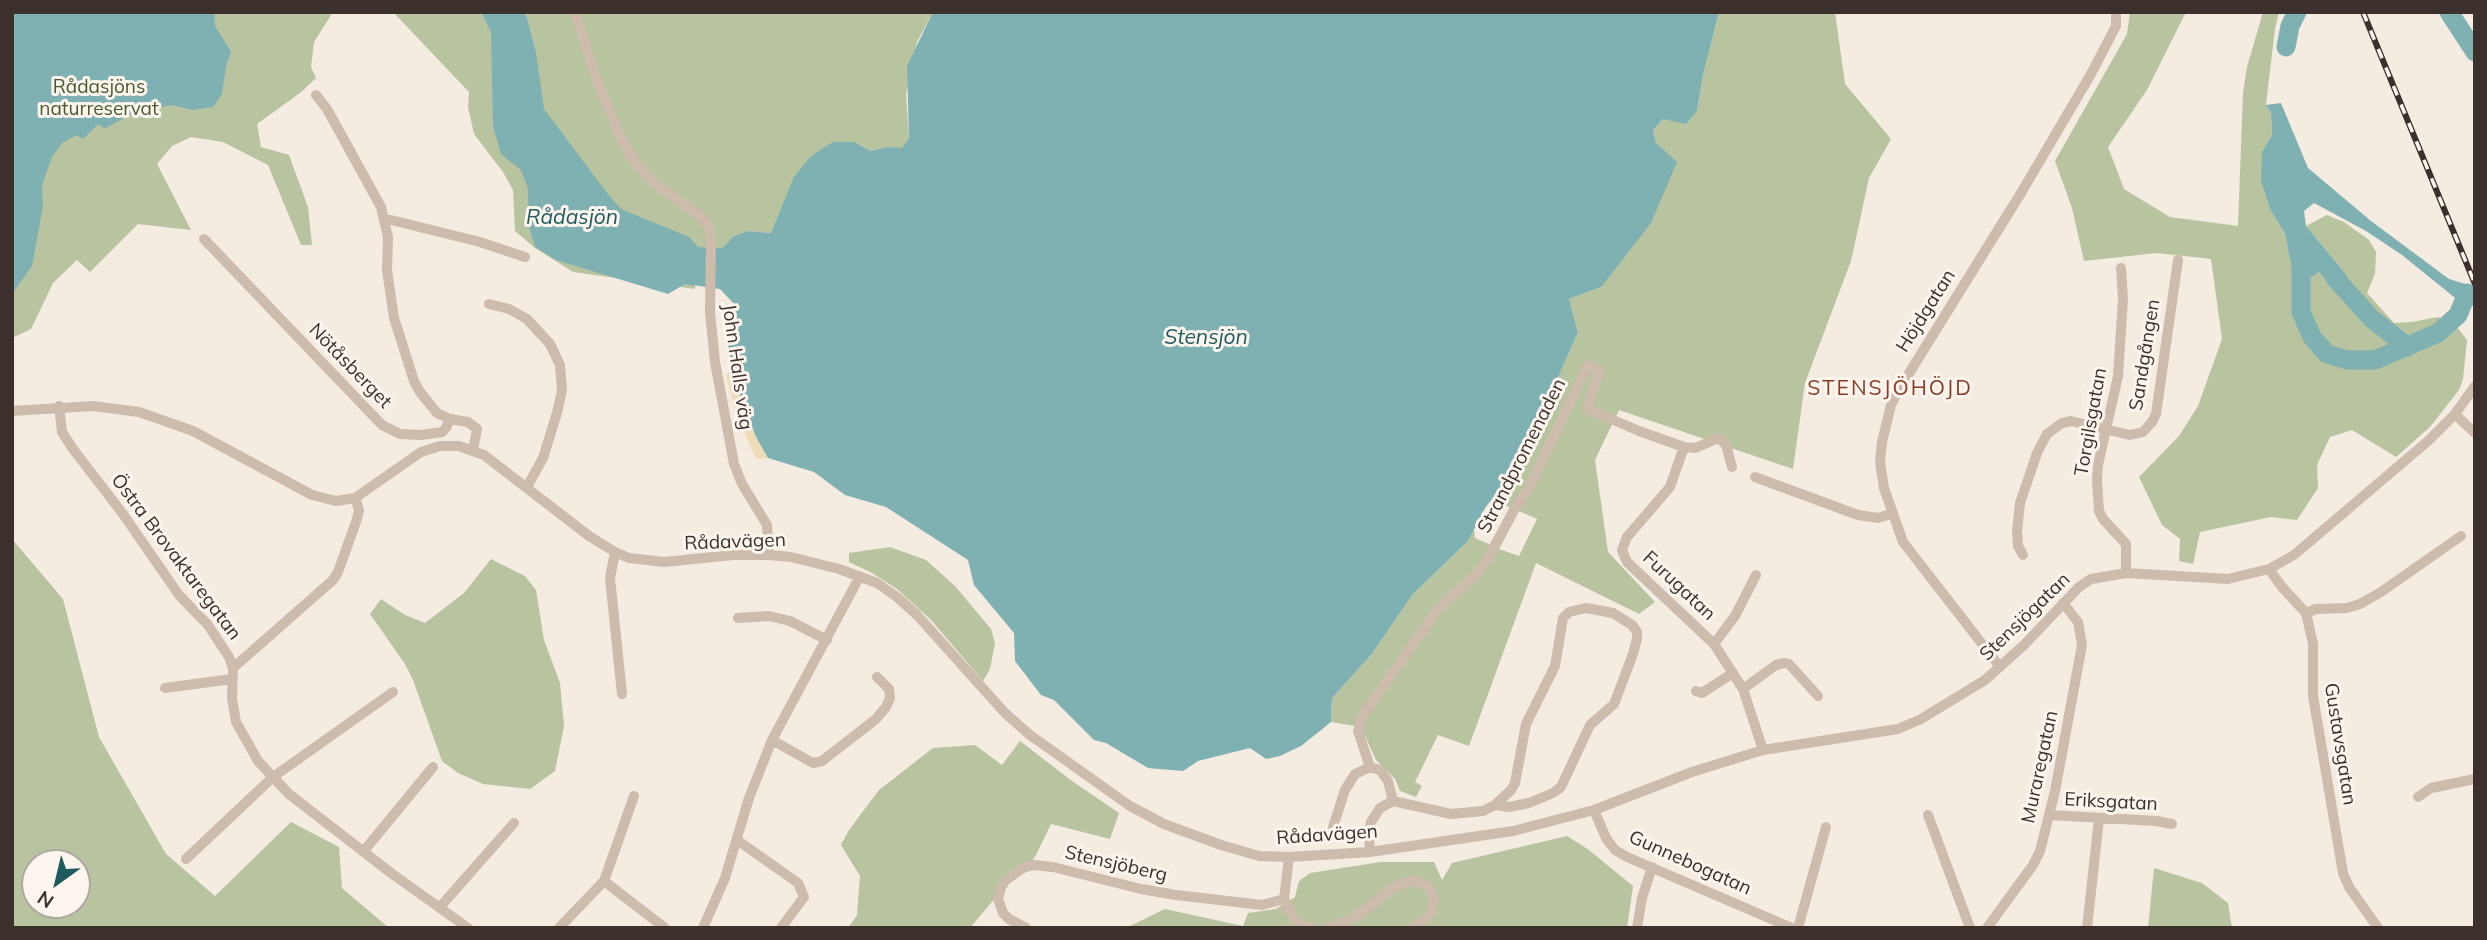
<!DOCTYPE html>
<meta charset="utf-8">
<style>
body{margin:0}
#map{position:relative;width:2487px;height:940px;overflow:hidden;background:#f4ebe1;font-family:Mulish,sans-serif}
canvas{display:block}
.frame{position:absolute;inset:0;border:14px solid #3b302b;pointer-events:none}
.north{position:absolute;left:21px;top:849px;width:70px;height:70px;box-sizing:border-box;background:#fbf5ee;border:2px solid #aea6a0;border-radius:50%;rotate:214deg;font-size:19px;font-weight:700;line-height:28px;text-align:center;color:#3b302b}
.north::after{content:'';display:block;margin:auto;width:24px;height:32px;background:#1f5a5e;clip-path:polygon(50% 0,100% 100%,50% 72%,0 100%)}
</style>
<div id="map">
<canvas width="2487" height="940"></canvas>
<div class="frame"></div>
<div class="north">N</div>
</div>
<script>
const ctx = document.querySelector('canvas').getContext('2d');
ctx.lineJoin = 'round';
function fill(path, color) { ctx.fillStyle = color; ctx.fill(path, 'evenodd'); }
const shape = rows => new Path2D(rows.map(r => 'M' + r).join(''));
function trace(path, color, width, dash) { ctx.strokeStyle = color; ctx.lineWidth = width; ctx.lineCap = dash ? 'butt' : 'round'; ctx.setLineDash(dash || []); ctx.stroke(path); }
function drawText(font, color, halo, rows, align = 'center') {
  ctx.font = font + ' Mulish,sans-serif'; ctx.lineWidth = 6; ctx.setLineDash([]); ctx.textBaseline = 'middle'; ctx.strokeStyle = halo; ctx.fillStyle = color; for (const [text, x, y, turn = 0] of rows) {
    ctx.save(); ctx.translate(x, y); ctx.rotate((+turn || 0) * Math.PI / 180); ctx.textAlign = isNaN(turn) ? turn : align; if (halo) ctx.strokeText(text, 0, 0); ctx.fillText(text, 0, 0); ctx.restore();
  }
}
fill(shape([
 [12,12,333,12,314,42,311,67,316,78,300,93,257,124,261,147,289,155,308,207,312,245,301,245,268,165,223,142,191,137,172,146,157,164,191,230,138,224,90,272,77,260,53,283,31,329,12,338],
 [393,12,522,12,536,52,527,17,523,12,933,12,917,42,906,94,909,138,902,149,886,147,871,151,854,142,782,209,771,233,748,231,734,236,722,248,697,247,695,289,573,272,535,248,515,231,513,190,503,172,474,134,468,107,469,92],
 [1719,12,1835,12,1845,84,1891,139,1869,178,1851,261,1805,383,1793,469,1619,410,1595,460,1608,552,1655,602,1639,614,1536,563,1469,746,1438,735,1415,782,1422,786,1416,797,1400,791,1395,779,1376,760,1361,727,1331,722,1332,698,1371,655,1413,594,1468,541,1474,529,1475,538,1491,545,1510,507,1490,503,1513,472,1535,430,1578,332,1569,299,1601,287,1656,143,1653,130,1663,119,1697,111,1703,75],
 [1519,511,1537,519,1519,556,1499,549],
 [2130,12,2186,12,2147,90,2108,147,2124,189,2170,217,2238,226,2243,93,2247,67,2263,12,2279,12,2275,29,2266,104,2271,113,2272,135,2262,152,2271,211,2285,234,2293,275,2319,272,2334,291,2345,273,2306,226,2327,215,2344,222,2369,240,2376,252,2375,274,2367,293,2394,323,2412,322,2438,317,2454,323,2467,340,2463,379,2459,390,2430,427,2396,457,2352,430,2330,437,2317,465,2318,488,2297,520,2271,517,2200,532,2193,564,2179,561,2180,539,2162,525,2139,477,2179,436,2198,406,2222,339,2211,259,2157,253,2084,261,2072,208,2055,161,2127,34],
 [12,539,63,599,99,737,166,854,215,896,291,822,339,847,342,888,389,928,12,928],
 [35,863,77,863,77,905,35,905],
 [890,547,926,560,955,586,991,629,995,643,990,669,983,681,931,620,897,589,872,573,849,562,849,553],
 [491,559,525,576,536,590,544,640,560,683,564,726,555,771,530,789,483,784,458,773,442,761,413,680,405,664,370,614,381,599,405,615,425,623,464,593],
 [1020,741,1072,781,1119,813,1110,839,1051,824,1036,855,1025,871,1016,873,970,928,848,928,857,915,860,876,841,845,849,830,879,790,933,748,975,745,1002,765],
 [1567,836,1589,850,1633,886,1627,928,1126,928,1165,909,1243,926,1248,913,1276,909,1295,897,1299,881,1310,873,1381,862,1434,862,1442,880,1452,863],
 [2154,868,2202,883,2228,903,2232,928,2148,928]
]), '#b8c4a0');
fill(shape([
 [731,370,733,370,756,437,768,458,756,459,736,414,726,375]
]), '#efdcb8');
fill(shape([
 [12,12,214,12,215,26,231,52,226,66,222,94,213,107,193,110,171,105,157,108,149,113,133,113,104,129,102,126,97,125,83,139,77,135,62,143,52,157,42,185,43,206,32,266,12,294],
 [481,12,523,12,527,17,536,52,544,109,607,193,621,209,689,237,698,247,722,248,734,236,748,231,771,233,794,177,811,156,833,142,854,142,871,151,886,147,902,148,909,138,907,66,933,12,1719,12,1703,75,1697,111,1686,124,1663,119,1653,130,1656,143,1677,162,1651,223,1601,287,1569,299,1578,332,1535,430,1513,472,1485,508,1468,541,1413,594,1371,655,1332,698,1331,722,1301,746,1280,756,1266,759,1250,748,1198,761,1183,771,1148,768,1106,743,1094,740,1054,700,1041,695,1015,661,1014,633,974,585,968,560,886,507,845,495,814,472,768,458,756,437,740,395,729,352,725,327,737,307,720,289,685,284,668,294,556,260,535,247,529,227,528,189,521,170,501,154,493,126,491,32],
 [2281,103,2308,168,2371,221,2449,279,2475,287,2475,306,2467,305,2454,297,2402,255,2366,231,2314,203,2304,211,2306,226,2345,273,2356,294,2348,300,2334,291,2319,272,2300,284,2293,275,2285,234,2271,211,2261,181,2262,152,2272,135,2271,113,2266,105]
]), '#7fb0b2');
trace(shape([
 [2449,12,2475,52],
 [2286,47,2290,26,2297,12],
 [2301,259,2301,312,2312,337,2327,354,2347,360,2375,360,2438,333,2458,315,2467,293],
 [2335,278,2372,319,2408,347]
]), '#7fb0b2', 19);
trace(shape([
 [575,12,597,81,621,138,635,163,658,186,698,214,709,226,711,239,710,312,715,362,734,464,742,484,767,525,769,555],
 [316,95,327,109,381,207,388,237,387,270,394,318,414,381,420,392,437,413,450,419,468,422,477,429,473,450],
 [384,220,391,220,480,242,525,257],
 [204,239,382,425,400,434,421,435,442,432,446,428,450,419],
 [2121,268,2123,299,2118,376,2098,465,2097,480,2099,511,2103,519,2126,544,2126,573],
 [489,304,509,309,527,319,550,344,560,365,562,390,557,413,543,458,527,487],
 [59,406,62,432,73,449,123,514,179,595,208,625,229,657,233,668,232,698,236,722,258,761,289,794,391,873,468,928],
 [12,411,93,406,139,412,193,431,312,495,336,501,355,498,421,452,440,446,459,446,484,455,589,536,615,552,629,558,664,562,733,555,769,555,791,557,839,569,877,583,897,597,917,615,1005,713,1030,735,1130,806,1164,824,1221,845,1259,856,1289,857,1370,852,1513,831,1594,810,1692,772,1763,750,1898,729,1921,719,1985,680,2024,645,2079,587,2091,579,2126,573,2228,579,2269,569,2294,555,2428,441,2455,414,2475,386],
 [2455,414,2475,433],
 [1684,447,1670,487,1627,537,1622,550,1627,562,1714,644,1743,689,1763,750],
 [1755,477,1858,515,1878,518,1891,514],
 [615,552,610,578,622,694],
 [2023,555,2018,546,2017,532,2020,503,2037,453,2047,434,2062,423,2071,421,2130,435,2143,432,2152,422,2156,414,2178,260],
 [2269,569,2282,587,2306,613,2313,644,2313,696,2343,873,2349,887,2378,928],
 [1586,608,1613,613,1632,625,1637,632,1637,639,1633,654,1614,704,1590,725,1561,787,1553,793,1529,803,1509,807,1495,805,1511,790,1515,783,1526,724,1555,666,1563,618,1569,612,1586,608],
 [2306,613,2316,609,2347,608,2360,604,2381,592,2461,536],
 [738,618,769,616,790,621,827,640],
 [1714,644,1735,616,1756,575],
 [2000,667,1903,542,1884,488,1880,462,1882,442,1891,405,1898,391,2021,193,2091,74,2116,26,2116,12],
 [233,668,333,580,338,572,357,519,359,510,355,498],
 [165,688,232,679],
 [1743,689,1776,665,1785,663,1789,664,1818,696],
 [1696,691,1702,693,1733,673],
 [772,740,813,763,822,761,876,719,886,707,890,698,889,689,877,677],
 [1370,767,1358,731,1363,715,1438,609,1476,575,1487,560,1514,510,1531,484,1588,365,1598,370,1599,374,1588,403,1590,410,1639,431,1684,447,1695,448,1719,438,1726,445,1732,467],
 [2418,797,2431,788,2475,779],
 [1393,801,1451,814,1483,811,1495,805],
 [1594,810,1606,838,1615,850,1627,857,1792,928],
 [1928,815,1970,928],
 [2049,815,2156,821,2172,824],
 [1333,827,1345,790,1355,774,1370,767,1380,770,1388,781,1393,801,1380,808,1371,822,1369,831,1370,852],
 [737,840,798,883,804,897,781,928],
 [363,852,433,767],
 [1289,857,1284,899,1294,918,1301,925,1310,928],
 [186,859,273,777,393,692],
 [604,881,634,796],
 [440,907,514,823],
 [559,928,604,881,665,928],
 [703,928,725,878,749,798,772,740,860,576],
 [1026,928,1009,919,1003,913,998,899,1001,887,1006,880,1023,868,1033,865,1053,867,1141,889,1176,895,1262,905,1284,899],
 [1328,928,1354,918,1396,886,1412,880,1428,886,1433,896,1434,902,1431,913,1426,919,1411,928],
 [1637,928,1642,898,1652,867],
 [1798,928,1826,827],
 [1987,928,2033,865,2040,851,2055,791,2082,645,2078,622,2063,603],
 [2087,928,2099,819]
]), '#cdbbac', 10);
const rail = shape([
 [2363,12,2475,284]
]);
trace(rail, '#3b302b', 6);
trace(rail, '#fbf5ee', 3.5, [10]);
drawText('19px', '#4a5a2e', '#fbf5ee', [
 ["Rådasjöns",99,87],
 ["naturreservat",99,109]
]);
drawText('19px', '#3b302b', '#fbf5ee', [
 ["Höjdgatan",1926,311,-58],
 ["Sandgången",2145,355,-81],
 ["Nötåsberget",350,366,46],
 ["John Halls väg",737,367,82],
 ["Torgilsgatan",2091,422,-80],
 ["Strandpromenaden",1522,456,-63],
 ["Rådavägen",735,542,-2],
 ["Östra Brovaktaregatan",176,557,53],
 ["Furugatan",1679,586,43],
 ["Stensjögatan",2025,617,-44],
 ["Gustavsgatan",2340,744,81],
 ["Muraregatan",2040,767,-78],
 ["Eriksgatan",2111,802,3],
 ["Rådavägen",1327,835,-4],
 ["Gunnebogatan",1690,863,24],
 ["Stensjöberg",1116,864,13]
]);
drawText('italic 21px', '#1f5a5e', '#fbf5ee', [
 ["Rådasjön",572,218],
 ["Stensjön",1206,338]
]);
ctx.letterSpacing = '2px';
drawText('21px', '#8c3b22', '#fbf5ee', [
 ["STENSJÖHÖJD",1890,389]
]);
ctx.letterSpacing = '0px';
</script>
